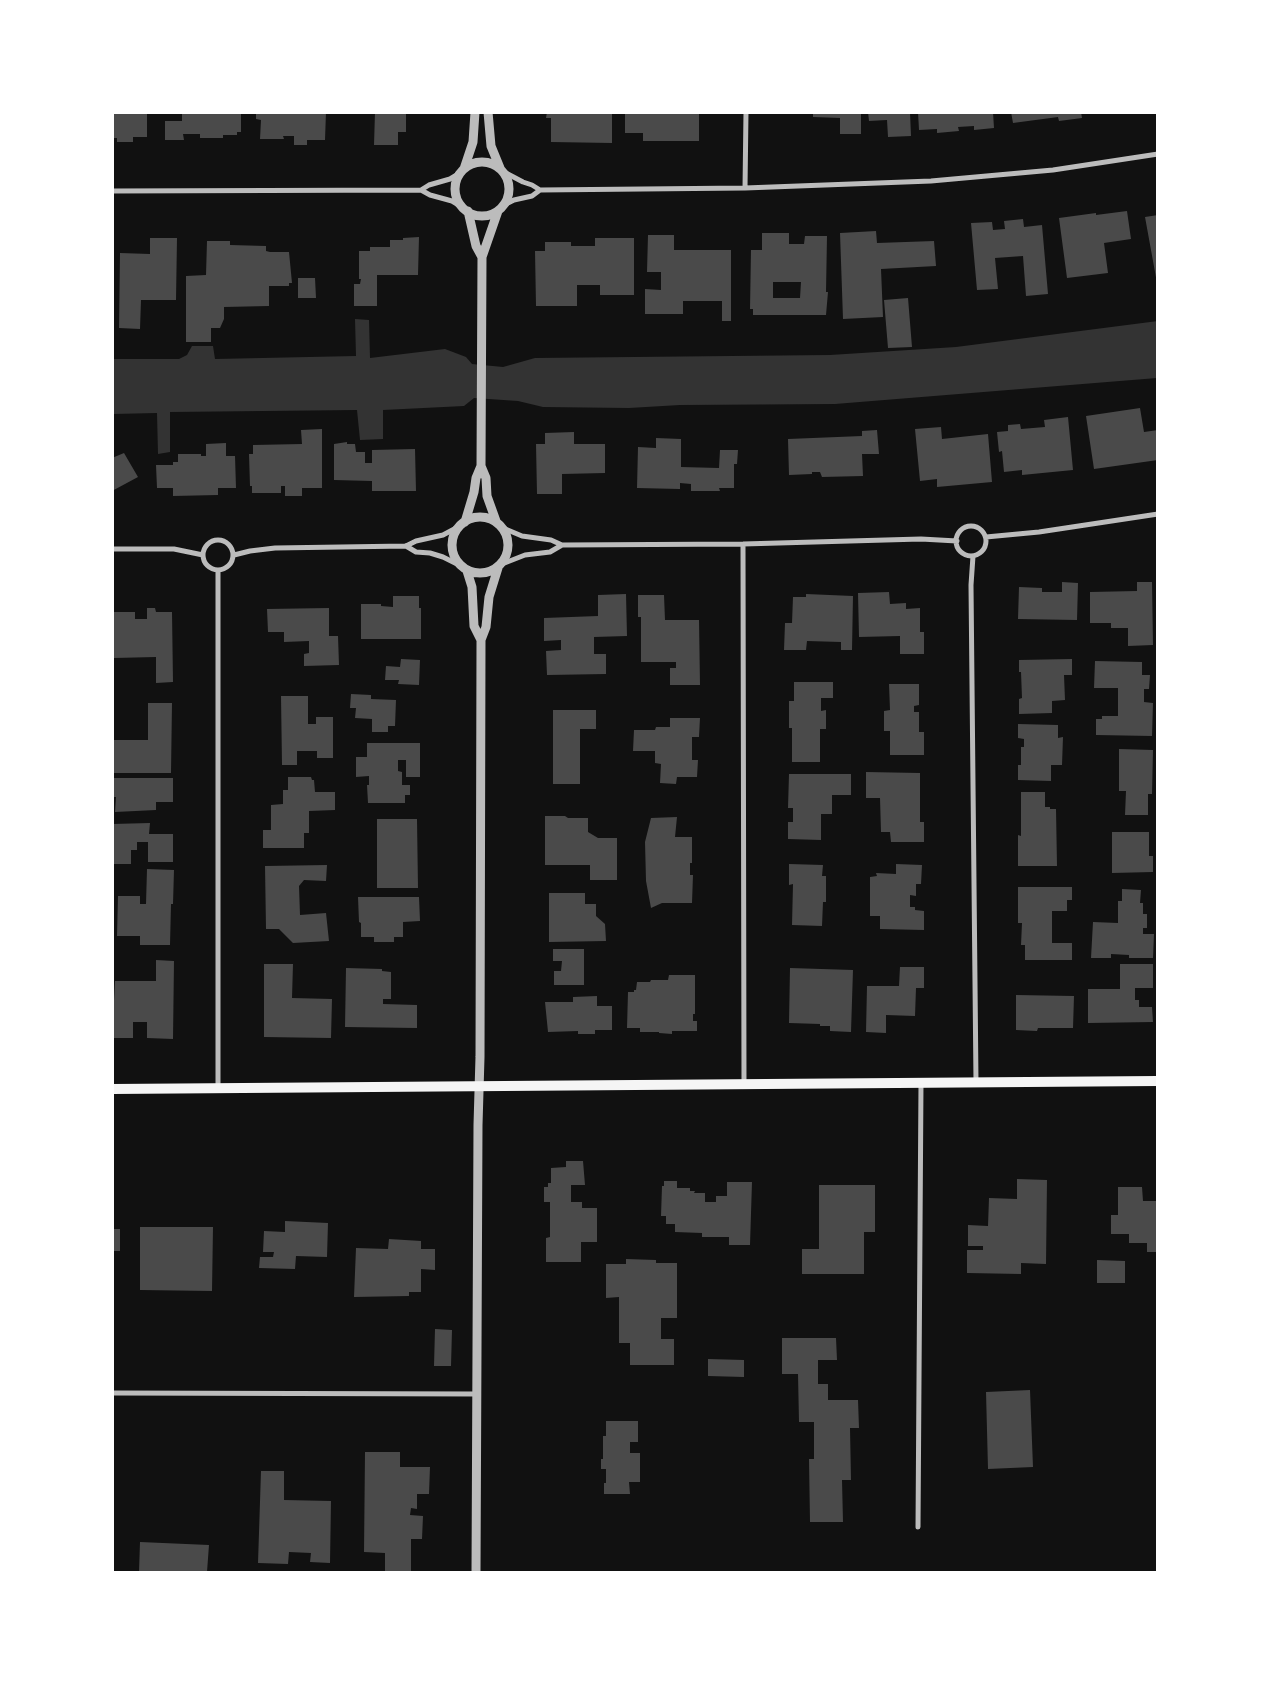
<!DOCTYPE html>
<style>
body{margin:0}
#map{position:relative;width:1270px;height:1685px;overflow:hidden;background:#111;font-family:Poppins,sans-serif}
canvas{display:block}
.frame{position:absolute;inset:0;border:114px solid #fff;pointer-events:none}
</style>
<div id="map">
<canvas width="1270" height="1685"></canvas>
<div class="frame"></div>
</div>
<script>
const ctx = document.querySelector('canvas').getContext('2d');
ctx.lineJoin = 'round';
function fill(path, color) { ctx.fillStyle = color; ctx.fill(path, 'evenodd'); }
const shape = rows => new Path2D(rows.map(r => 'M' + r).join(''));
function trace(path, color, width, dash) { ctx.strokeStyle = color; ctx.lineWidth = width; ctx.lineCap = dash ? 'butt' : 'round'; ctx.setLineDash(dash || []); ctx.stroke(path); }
fill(shape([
 [355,319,369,320,370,358,445,349,466,357,472,364,503,367,535,358,830,355,956,347,1158,321,1157,378,835,404,680,405,629,408,543,407,518,401,474,398,464,406,383,410,383,439,360,440,357,410,170,412,170,452,158,454,157,413,113,414,112,359,179,359,187,355,192,346,213,346,215,359,356,356]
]), '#333');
fill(shape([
 [112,112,147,112,147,137,133,137,133,142,117,142,117,138,112,138],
 [182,112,241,112,241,132,237,132,237,135,223,135,223,138,200,138,200,134,183,134,184,140,165,140,165,121,182,121],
 [256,112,326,112,325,140,307,140,307,145,294,145,294,136,283,136,284,139,260,139,261,120,256,119],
 [375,112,406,112,406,132,398,132,398,145,374,145],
 [547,112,612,112,612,143,551,142,551,118,546,118],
 [625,112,699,112,699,141,643,141,643,133,625,133],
 [813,112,861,112,861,134,840,134,840,118,813,117],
 [868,112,910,112,911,136,888,137,887,120,869,121],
 [918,112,993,112,994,128,974,130,974,126,958,127,959,131,937,133,937,129,919,130],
 [1011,112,1081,112,1082,118,1059,121,1058,117,1013,123],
 [1127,211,1131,239,1104,243,1108,273,1067,278,1059,218,1096,213,1096,215],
 [1158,215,1158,283,1157,283,1145,217],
 [1023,219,1024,227,1042,225,1048,294,1026,296,1023,256,995,258,998,289,977,290,971,223,992,222,993,230,1005,229,1004,221],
 [876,231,877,243,934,241,936,266,881,269,883,317,843,319,840,233],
 [762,233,789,233,789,244,804,244,805,236,827,236,826,292,828,292,826,315,753,315,753,309,750,309,751,250,762,250],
 [773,282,801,282,800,298,773,298],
 [648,235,674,235,674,250,731,250,731,321,722,321,722,301,683,301,683,314,645,314,645,289,661,290,661,272,647,272],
 [419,237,418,275,377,275,377,306,354,306,354,284,360,284,361,279,359,279,359,251,370,251,370,247,390,247,390,240,403,240,403,238],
 [150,238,177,238,176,300,141,300,140,329,119,328,120,253,150,254],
 [595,238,634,238,634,295,600,295,600,285,577,285,577,306,536,306,535,251,545,251,545,242,571,242,571,246,595,246],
 [207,241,230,241,230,245,266,246,266,251,270,252,289,252,292,283,289,283,289,286,269,286,269,306,224,307,224,319,220,328,211,328,211,342,186,342,186,276,206,275],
 [298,278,315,278,316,298,298,298],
 [908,298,912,347,888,348,884,300],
 [1140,408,1144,432,1158,430,1158,460,1094,469,1086,416],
 [1068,417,1073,470,1022,475,1022,470,1004,472,1002,451,999,452,997,432,1008,431,1008,425,1020,424,1021,429,1045,427,1044,420],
 [941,427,942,439,988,434,992,482,937,487,937,479,920,481,915,429],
 [322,429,322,488,302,488,302,496,285,496,285,486,281,486,281,493,252,493,252,486,250,486,249,454,253,454,253,445,302,444,301,430],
 [877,430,879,454,862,454,863,476,822,477,820,472,812,472,812,474,789,475,788,439,862,436,862,431],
 [574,432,574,444,605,444,605,473,562,474,562,494,537,494,536,444,545,444,545,433],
 [656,438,681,439,681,467,719,468,720,450,738,450,737,464,734,464,734,488,719,488,720,491,691,491,691,484,680,483,680,489,637,488,638,447,656,448],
 [347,442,347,444,355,444,356,452,365,452,365,463,372,463,372,450,415,449,416,491,372,491,372,481,334,480,334,444],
 [226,443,226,456,235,456,236,488,218,488,218,495,173,496,173,488,157,488,156,465,173,465,173,462,178,462,178,454,201,454,201,456,206,456,206,444],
 [124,453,138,477,112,491,112,458],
 [1062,582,1078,583,1077,620,1018,619,1019,587,1042,588,1042,592,1062,592],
 [1137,582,1152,582,1153,645,1128,646,1128,628,1111,628,1111,623,1090,623,1090,592,1137,591],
 [889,592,890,604,906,603,906,609,920,608,920,632,924,632,924,654,900,654,900,636,859,637,858,593],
 [626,594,627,636,594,637,594,654,606,654,606,674,547,675,546,651,561,650,561,640,544,641,544,618,598,616,598,595],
 [806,594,853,596,852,650,841,650,841,642,807,641,806,650,784,650,785,623,792,623,793,597,806,597],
 [638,595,664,595,665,620,699,620,700,685,670,685,670,668,676,668,676,662,641,662,641,617,638,617],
 [393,596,419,596,419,608,421,608,421,639,361,639,361,604,381,604,381,606,393,607],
 [147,608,155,608,156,612,172,612,173,682,156,683,156,657,114,658,114,612,135,612,135,619,147,619],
 [329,608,329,636,338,636,339,665,304,666,304,654,309,653,309,641,284,642,284,632,268,632,267,609],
 [401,659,420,660,419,685,398,684,399,680,385,680,386,666,400,667],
 [1072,659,1072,675,1064,675,1065,700,1052,701,1052,713,1019,714,1019,699,1022,698,1021,672,1019,672,1019,660],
 [1095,661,1142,662,1142,675,1150,675,1149,689,1144,689,1144,702,1153,703,1152,736,1096,735,1096,719,1102,719,1102,716,1118,716,1118,688,1094,688],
 [794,682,833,682,833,698,821,698,821,711,826,710,826,729,820,729,820,762,792,762,792,728,789,728,789,701,794,701],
 [889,684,919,684,919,705,914,706,914,712,919,712,919,732,924,732,924,755,890,755,890,731,884,731,884,711,890,710],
 [351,694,371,695,371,699,396,700,395,726,388,726,388,732,372,732,372,719,355,718,356,708,350,708],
 [281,696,308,696,308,724,316,724,316,717,333,717,333,758,317,758,317,751,297,751,297,765,282,765],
 [148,703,172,703,171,773,112,773,112,740,148,740],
 [553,710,596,710,596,729,580,729,580,784,553,784],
 [670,718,700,718,699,737,692,737,692,760,698,760,697,777,677,777,676,784,660,783,661,764,655,763,655,751,633,751,634,730,655,730,656,727,670,727],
 [1018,724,1058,725,1058,738,1063,737,1062,765,1051,765,1051,781,1018,780,1018,765,1021,765,1021,747,1024,747,1024,739,1018,738],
 [367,743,420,743,420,777,406,777,406,760,398,760,398,771,402,772,402,785,410,785,410,795,405,795,405,803,368,803,367,785,369,785,369,776,356,777,356,757,367,757],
 [1119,749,1153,750,1152,794,1148,794,1148,815,1125,815,1126,791,1119,791],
 [866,772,920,773,920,822,924,822,924,842,891,842,890,832,881,832,880,798,866,798],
 [789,774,851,774,851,795,832,795,832,814,821,814,821,840,788,839,788,822,793,822,793,808,788,808],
 [288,777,311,777,312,780,314,780,315,792,335,792,335,810,309,811,309,833,304,833,304,848,263,848,263,830,271,830,271,805,283,804,283,790,288,790],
 [112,778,173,778,173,802,156,802,156,810,115,812,116,797,112,797],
 [1021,792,1045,792,1045,807,1050,807,1050,809,1056,809,1057,866,1018,866,1018,835,1021,836],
 [545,816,565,816,568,818,588,818,588,832,598,838,617,838,617,880,590,880,590,865,545,865],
 [677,817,675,837,692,837,692,863,690,863,690,875,693,875,692,903,662,903,651,908,646,881,645,842,651,818],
 [377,819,417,819,418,888,377,888],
 [150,823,149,834,173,834,173,862,148,862,148,842,137,842,137,850,131,850,131,864,112,864,112,824],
 [1112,832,1149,832,1149,856,1153,856,1153,872,1112,873],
 [789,864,823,865,822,876,826,876,826,902,823,902,822,926,792,925,793,884,789,885],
 [896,864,922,865,921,884,916,884,916,896,910,895,910,907,915,907,915,910,924,911,924,930,880,929,880,916,870,916,870,877,877,876,876,873,896,874],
 [327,865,326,881,304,880,299,886,300,915,326,913,329,941,293,943,279,929,266,929,265,866],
 [147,869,174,870,173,904,171,904,170,945,140,945,140,936,117,936,118,896,140,896,140,904,146,904],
 [1018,887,1072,887,1072,900,1067,900,1067,911,1052,911,1052,943,1072,943,1072,960,1025,960,1025,945,1021,945,1022,923,1018,923],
 [1122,889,1141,890,1140,903,1143,903,1143,914,1147,914,1147,928,1143,928,1143,934,1154,934,1153,958,1129,958,1129,955,1111,954,1111,958,1091,958,1093,922,1118,923,1118,901,1122,901],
 [549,893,585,893,585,904,596,904,596,916,605,924,606,941,549,942],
 [358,897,419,897,420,921,403,922,403,937,394,937,394,942,374,942,374,937,361,937,361,923,359,922],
 [553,949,584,949,584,985,554,985,554,971,561,971,562,961,553,961],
 [156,960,174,961,173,1039,147,1038,147,1022,133,1022,133,1038,112,1038,115,981,156,981],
 [264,964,293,964,292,998,332,999,331,1038,264,1037],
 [1120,964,1153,964,1153,988,1135,988,1135,1000,1139,1000,1139,1007,1152,1007,1153,1022,1088,1023,1088,989,1120,989],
 [900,967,924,967,924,988,916,988,915,1016,886,1015,886,1033,866,1032,867,986,899,986],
 [346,968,382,969,382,971,391,972,391,999,383,999,383,1004,417,1005,417,1028,345,1027],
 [790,968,853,970,851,1032,830,1031,830,1026,820,1026,820,1024,789,1023],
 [669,975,695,975,695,1014,693,1014,693,1021,697,1021,697,1031,672,1031,672,1034,659,1033,659,1032,640,1032,640,1028,627,1028,628,992,634,992,634,990,636,990,637,982,650,982,651,980,668,980],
 [1016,995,1074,996,1073,1028,1038,1028,1037,1031,1016,1030],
 [597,996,597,1006,612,1006,612,1030,595,1030,595,1034,578,1034,578,1031,548,1032,545,1002,573,1002,573,997],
 [566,1161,583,1161,585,1185,571,1185,571,1202,582,1202,582,1208,597,1208,597,1242,581,1242,581,1262,546,1262,546,1238,550,1237,550,1202,544,1202,544,1187,548,1187,548,1183,551,1183,551,1168,566,1167],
 [1017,1179,1047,1180,1046,1264,1021,1263,1021,1274,967,1273,967,1250,983,1250,983,1246,968,1246,968,1225,988,1226,989,1198,1017,1199],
 [664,1181,677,1181,677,1188,690,1188,690,1191,695,1191,694,1193,705,1193,705,1202,716,1202,716,1196,727,1196,727,1182,752,1182,750,1245,729,1245,729,1237,702,1237,702,1233,675,1232,675,1224,666,1224,666,1216,661,1216,662,1186,664,1186],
 [819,1185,875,1185,875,1232,864,1232,864,1274,802,1274,802,1249,819,1249],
 [1118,1187,1142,1187,1143,1201,1158,1201,1158,1252,1147,1252,1147,1243,1129,1243,1129,1234,1111,1234,1111,1215,1118,1215],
 [285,1221,328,1223,327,1257,296,1256,295,1269,259,1268,260,1257,273,1257,274,1252,263,1252,264,1231,285,1232],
 [140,1227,213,1227,212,1291,140,1290],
 [112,1229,120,1229,120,1251,112,1251],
 [389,1239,421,1241,421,1249,435,1249,435,1270,421,1269,421,1292,409,1292,409,1296,354,1297,356,1248,388,1249],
 [626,1259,656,1260,656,1263,677,1263,677,1318,661,1318,661,1339,674,1339,674,1365,630,1365,630,1343,619,1343,619,1297,606,1298,606,1264,626,1264],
 [1097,1260,1125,1261,1125,1283,1097,1283],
 [435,1329,452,1330,451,1366,434,1366],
 [782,1338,836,1338,837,1360,818,1360,818,1384,828,1384,828,1400,858,1400,859,1428,850,1428,851,1480,842,1480,843,1522,810,1522,809,1459,814,1459,814,1422,799,1422,798,1374,782,1374],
 [708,1359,744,1360,744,1377,708,1376],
 [1030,1390,1033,1467,988,1469,986,1392],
 [606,1421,638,1421,638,1442,630,1442,630,1453,640,1453,640,1482,629,1482,630,1494,604,1494,604,1483,606,1483,606,1469,601,1469,601,1459,603,1459,603,1436,606,1436],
 [365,1452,400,1452,400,1467,430,1467,429,1494,417,1494,417,1509,411,1508,410,1515,423,1516,422,1539,411,1539,411,1572,385,1572,385,1553,364,1552],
 [261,1471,284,1471,284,1500,331,1501,330,1563,310,1562,311,1553,289,1552,288,1564,258,1563],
 [140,1542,209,1545,207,1572,139,1572]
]), '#4a4a4a');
trace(shape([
 [504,172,523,182,532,185,540,190],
 [745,188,746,112],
 [421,190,429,185,450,179,460,173],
 [112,191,421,190,430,195,452,201,462,207],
 [504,205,514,200,532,196,540,190,745,188,931,181,1053,170,1158,154],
 '956 541a15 15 0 1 1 30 0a15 15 0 1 1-30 0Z',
 [503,528,522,536,551,540,562,545,743,544,921,539,957,541],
 [986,537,1039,532,1158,514],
 '203 555a15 15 0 1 1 30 0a15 15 0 1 1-30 0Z',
 [743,544,744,1085],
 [406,546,416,552,430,553,443,557,459,565],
 [112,549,174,549,203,555],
 [234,555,250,551,275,548,406,546,416,541,443,535,458,527],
 [973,556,971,585,976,1082],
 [502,564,525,555,550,552,562,545],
 [218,1088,218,570],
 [112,1393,478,1394],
 [918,1527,921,1083]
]), '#bcbcbc', 5);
trace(shape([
 [488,112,491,146,500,168],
 '455 189a27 27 0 1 1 54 0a27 27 0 1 1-54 0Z',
 [464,169,473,142,475,112],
 [468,211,476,246,482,257],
 [481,466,486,478,487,496,496,521],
 '452 545a28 28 0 1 1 56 0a28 28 0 1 1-56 0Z',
 [465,522,474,492,476,478,481,466,482,257,498,211],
 [467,571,472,587,474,626,481,640],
 [476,1572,478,1125,480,1057,481,640,486,627,489,597,498,568]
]), '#bcbcbc', 9);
trace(shape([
 [112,1089,1158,1081]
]), '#f5f5f5', 10);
</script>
